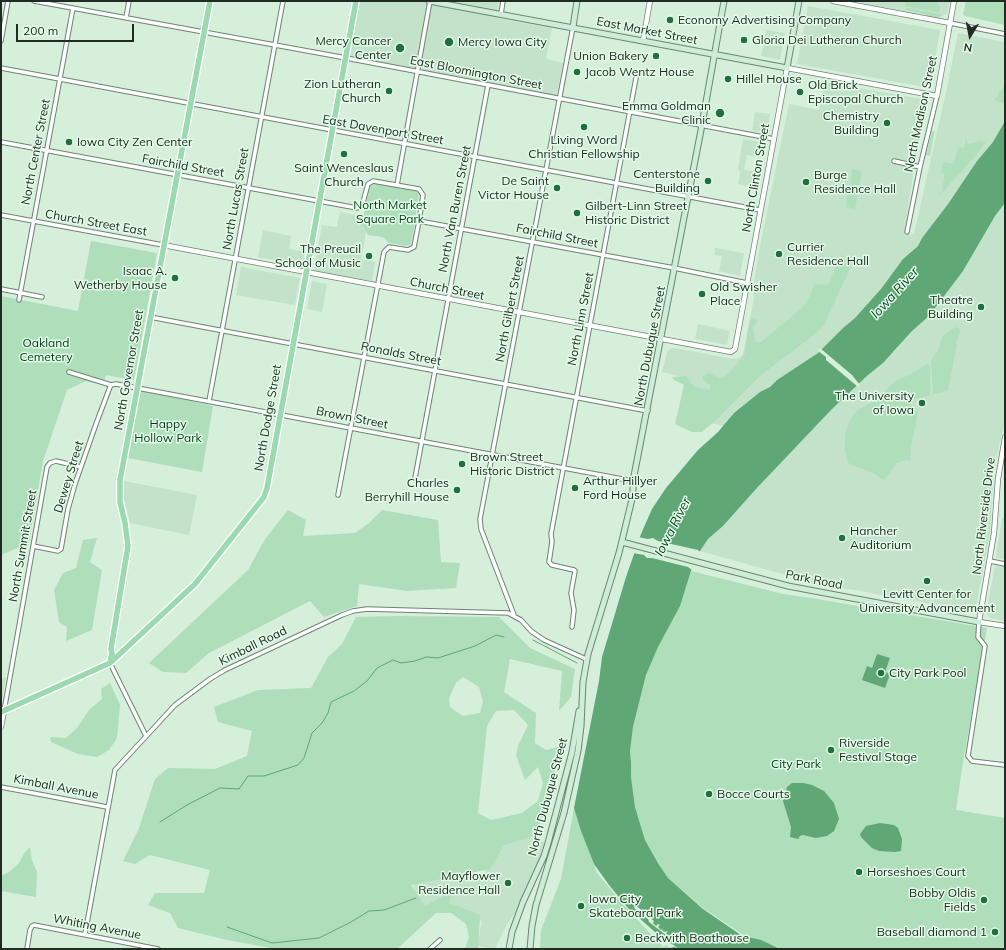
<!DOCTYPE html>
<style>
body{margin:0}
#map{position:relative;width:1006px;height:950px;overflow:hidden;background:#d5efdb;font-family:Mulish,sans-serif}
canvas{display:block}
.frame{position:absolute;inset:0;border:2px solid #212b24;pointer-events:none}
.north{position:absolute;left:950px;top:16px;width:40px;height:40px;-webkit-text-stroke:3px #e2fce8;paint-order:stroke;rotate:190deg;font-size:11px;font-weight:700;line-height:16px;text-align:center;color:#212b24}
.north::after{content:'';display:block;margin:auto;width:14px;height:18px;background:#212b24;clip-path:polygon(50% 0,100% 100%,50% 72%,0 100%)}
.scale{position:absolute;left:16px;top:24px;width:118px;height:18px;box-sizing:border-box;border:2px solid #212b24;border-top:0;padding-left:5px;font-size:12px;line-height:14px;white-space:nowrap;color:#212b24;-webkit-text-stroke:3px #e2fce8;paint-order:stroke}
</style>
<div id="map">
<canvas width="1006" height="950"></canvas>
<div class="frame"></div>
<div class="north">N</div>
<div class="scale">200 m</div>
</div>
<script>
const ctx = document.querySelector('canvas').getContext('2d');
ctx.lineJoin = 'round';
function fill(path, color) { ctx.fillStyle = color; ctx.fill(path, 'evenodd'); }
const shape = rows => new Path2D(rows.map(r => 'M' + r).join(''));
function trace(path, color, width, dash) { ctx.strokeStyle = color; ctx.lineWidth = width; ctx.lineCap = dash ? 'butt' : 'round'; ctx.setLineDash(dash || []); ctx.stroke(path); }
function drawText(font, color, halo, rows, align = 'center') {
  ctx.font = font + ' Mulish,sans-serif'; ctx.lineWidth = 3; ctx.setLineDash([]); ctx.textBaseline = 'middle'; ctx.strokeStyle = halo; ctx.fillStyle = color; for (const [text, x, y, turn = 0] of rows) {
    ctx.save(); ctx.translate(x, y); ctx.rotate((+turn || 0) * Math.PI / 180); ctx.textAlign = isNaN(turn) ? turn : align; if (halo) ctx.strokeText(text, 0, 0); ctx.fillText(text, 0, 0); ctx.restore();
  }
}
fill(shape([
 [358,1,419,1,432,4,433,1,499,1,496,18,552,28,546,59,563,63,556,97,347,57],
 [852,1,950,1,947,14,937,18,928,17,927,15,883,7,880,8,870,6,868,4],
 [808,6,940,30,930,88,797,64],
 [766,30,785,33,780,60,761,56],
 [958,33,1005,42,1005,121,993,142,977,161,948,204,922,238,918,246,903,259,881,290,855,318,843,328,818,353,777,380,770,387,760,392,734,413,724,426,680,417,687,378,662,372,667,352,670,349,675,348,733,359,739,358,743,354,754,298,753,289,758,256,789,104,819,110,824,82,927,100,916,155,904,235,914,234,946,92],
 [755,112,770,114,767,132,763,133,752,131],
 [743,139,765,143,762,158,747,155,744,170,759,172,756,188,738,184,740,172,738,168],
 [1005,203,1005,422,994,467,990,533,975,612,855,590,810,584,786,575,700,551,708,539,723,526,756,489,832,409,896,350,912,331,929,316,963,271,995,216],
 [340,212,369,218,361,259,375,262,372,281,314,271,322,225,337,227],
 [263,230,291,236,289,249,305,252,302,265,258,257],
 [715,248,744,253,740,276,719,271,722,256,714,255],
 [241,267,300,278,295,305,236,295],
 [312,281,327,284,322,312,307,309],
 [698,324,730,331,727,345,695,339],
 [124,481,197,495,189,535,130,523,124,498],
 [1002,518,1005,518,1005,559,996,558],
 [995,566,1005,567,1005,621,991,618,986,614],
 [6,677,1,707,1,679],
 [523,835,548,843,523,902,507,924,495,949,477,946,482,921,472,918,459,907,422,914,413,883,459,872,484,874,501,841]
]), '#c2e2ca');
fill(shape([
 [906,1,936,1,940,7,940,11,938,12,905,6],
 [966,1,1005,1,1005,25,965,16,963,14],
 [906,8,940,14,942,16,938,18,929,17,926,14,907,10],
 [1005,82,1005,103,996,101,995,99,998,96,1000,90,1002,90],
 [935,130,930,155,929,156,926,155,932,132],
 [966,139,968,144,982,141,985,143,986,140,987,141,976,155,940,195,939,194,942,192,944,179,944,173,941,173,943,162,954,164,958,147,964,148],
 [852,169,862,171,859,186,850,185],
 [374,183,417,191,419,193,412,241,410,245,406,246,389,243,383,237,368,235,362,224,369,186,371,184],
 [848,192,858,193,855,209,846,207],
 [91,241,157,253,134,380,106,375,103,385,86,381,67,390,43,461,29,543,1,555,1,296,78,311],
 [839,259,851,260,852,264,824,325,815,334,761,375,716,420,702,432,692,432,675,424,684,385,674,380,672,377,686,376,694,387,710,390,710,385,703,380,703,376,709,373,721,379,727,375,739,362,745,353,748,329,751,318,758,321,753,327,755,342,761,342,802,308,810,296,814,284,828,285],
 [956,327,960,329,960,331,956,344,957,344,948,390,946,391,934,394,933,393,931,361,938,350,943,336,947,332],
 [927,364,930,366,930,395,920,398,911,399,892,396,878,397,896,381,917,371],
 [137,388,213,406,202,472,128,458],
 [893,399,907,403,914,408,918,413,911,446,910,461,905,460,897,463,884,480,871,472,849,464,845,451,845,439,846,431,851,418,858,410,876,400],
 [288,510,306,520,303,536,355,533,369,523,382,510,438,520,441,562,460,563,456,588,407,591,359,584,357,606,324,617,310,601,209,653,186,673,163,672,149,663,248,570,265,539],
 [97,538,90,562,102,570,92,630,66,641,67,627,59,622,54,590,63,573,76,568,83,540],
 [691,571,783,594,811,598,987,628,963,762,956,810,1005,818,1005,949,781,949,752,937,742,934,703,908,667,877,645,840,635,807,631,777,631,762,630,751,633,727,646,675,658,647,686,587],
 [396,616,499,617,530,648,575,669,571,697,559,711,562,671,510,659,504,692,536,713,535,743,546,750,562,746,537,835,504,845,490,869,411,885,425,906,452,892,449,903,480,915,478,949,465,949,469,937,466,924,451,913,436,913,397,949,276,949,227,940,178,928,170,913,148,905,155,893,204,893,210,870,150,855,135,864,123,861,139,828,155,779,168,768,215,769,247,756,252,731,218,722,214,707,258,690,311,688,328,657,342,644,356,617],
 [463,677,479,687,483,702,480,713,463,716,450,707,449,698,456,683],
 [514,710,528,725,518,746,516,755,525,780,538,767,543,783,538,801,522,813,491,820,478,813,487,726,496,711],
 [110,683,120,705,117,738,109,750,97,757,78,754,51,742,50,737,66,738,77,728,89,710,102,699,101,689],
 [574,808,597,873,630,912,663,947,666,945,672,949,540,949,541,930,561,879],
 [30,847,32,860,37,872,36,897,1,891,1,876,9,872,19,863,25,852]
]), '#aedeba');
fill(shape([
 [1005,121,1005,203,995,216,963,271,929,316,912,331,884,362,867,376,832,409,756,489,723,526,708,539,700,551,691,571,680,606,658,647,646,675,633,727,630,751,631,762,631,777,635,807,645,840,658,863,668,878,703,909,741,935,761,940,780,949,679,949,656,933,628,908,609,885,594,864,581,831,574,808,599,681,602,657,626,577,641,534,652,509,666,488,698,450,718,432,734,413,760,392,770,387,777,380,818,353,843,328,855,318,881,289,903,259,918,246,922,238,948,204,977,161,993,142],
 [877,654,890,658,885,672,890,674,885,688,862,680,867,666,872,668],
 [792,783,803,783,812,785,824,791,834,803,839,819,834,831,827,836,816,838,803,835,800,836,798,839,790,837,791,827,783,801,787,787],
 [880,823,894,825,898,828,902,839,901,851,895,852,879,851,872,848,861,837,860,834,866,826]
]), '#5fa875');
fill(shape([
 [820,348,852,375,860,385,858,387,826,360,826,357,818,351],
 [638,537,648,539,653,538,658,541,698,550,701,553,693,570,692,570,688,567,652,558,647,558,644,555,633,553],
 [632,902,654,921,653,923,656,926,658,924,660,925,658,927,661,930,663,928,662,930,665,932,668,931,666,934,669,936,672,935,671,939,649,922,648,919,634,908,635,906,631,903]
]), '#d5efdb');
trace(shape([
 [533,640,577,663],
 [160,822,187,805,220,788,239,789,248,776,264,776,298,765,304,758,312,733,322,723,328,713,331,702,354,691,367,681,377,668,393,660,401,663,415,661,426,657,438,658,475,646,496,635,504,637],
 [227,927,272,943,319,938,351,922,369,911,384,910,416,898],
 [668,949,676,947]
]), '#5fa875', 1);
const minor = shape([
 [34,1,346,58,774,139],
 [501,14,503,1],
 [126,18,129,1],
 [950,23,1005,34],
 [1,41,8,1],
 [1,68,760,210],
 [1,142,357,208,362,206,368,184,373,181,419,189,423,195,419,221,674,268,747,283],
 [894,161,920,167],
 [397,185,430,1],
 [1,215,163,245],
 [907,232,920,167,937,96],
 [1,289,42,297],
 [19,300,73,8],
 [150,317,648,411],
 [69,372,111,385,116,384,633,481],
 [209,401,283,1],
 [415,478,488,85],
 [338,495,384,252,389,247,408,250,414,247,419,221],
 [33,546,58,551,61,549,68,509,75,484,96,424,110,387,111,385],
 [990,561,1005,564],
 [514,615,481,529,480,519,573,27],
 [979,622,978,637,985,646,968,756,972,761,1005,765],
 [572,627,574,610,571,593,575,571,574,570,552,565,549,562,552,542,551,534,636,78],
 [110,663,146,736],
 [4,711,47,467,50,463,56,461,81,467],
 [1,787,107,807],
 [85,934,115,770,175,705,210,679,225,670,342,615,353,611,367,609,508,613,521,620,531,631,544,640,586,659],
 [27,949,30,930,32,926,34,925,158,949],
 [430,949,440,940]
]);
const tertiary = shape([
 [833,1,950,23],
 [643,41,650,1],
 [163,245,731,352,735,349,787,68,937,96,954,1],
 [1005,437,998,479,994,533,979,622,1005,626],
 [1,727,4,711]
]);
const secondary = shape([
 [429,1,787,68,799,1],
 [573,27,577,1],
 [622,542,788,586,979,622],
 [509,949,512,932,523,902,544,856,548,843,572,752,579,711],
 [530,949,532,926,536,905,564,813,578,751,581,726,583,682,588,654,619,553,633,495,633,481,701,130,724,1]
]);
const primary = shape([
 [110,662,112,654,111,649,128,546,125,523,120,502,120,480,210,1],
 [1,712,110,663,195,584,264,497,267,488,356,1]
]);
trace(minor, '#6d8573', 5.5);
trace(tertiary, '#6d8573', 6);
trace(secondary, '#6d8573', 7);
trace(primary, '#fff', 8);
trace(minor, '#fff', 3.5);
trace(tertiary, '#fff', 4.5);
trace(secondary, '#cdedd8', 5);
trace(primary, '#9bdab1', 5.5);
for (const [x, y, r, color] of [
 [670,20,4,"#216f3f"],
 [744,40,4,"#216f3f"],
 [449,42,5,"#216f3f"],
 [400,48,5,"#216f3f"],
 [656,56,4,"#216f3f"],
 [577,72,4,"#216f3f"],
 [728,79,4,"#216f3f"],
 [389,91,4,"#216f3f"],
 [800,92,4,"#216f3f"],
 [720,113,5,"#216f3f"],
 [887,123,4,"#216f3f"],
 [584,127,4,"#216f3f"],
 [69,142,4,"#216f3f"],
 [344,154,4,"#216f3f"],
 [708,181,4,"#216f3f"],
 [806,182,4,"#216f3f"],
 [557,188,4,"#216f3f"],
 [577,213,4,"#216f3f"],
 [779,254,4,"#216f3f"],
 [369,256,4,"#216f3f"],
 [175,278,4,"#216f3f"],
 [702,294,4,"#216f3f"],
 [981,307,4,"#216f3f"],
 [922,403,4,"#216f3f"],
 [462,464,4,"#216f3f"],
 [575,488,4,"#216f3f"],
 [457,490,4,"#216f3f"],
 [842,538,4,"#216f3f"],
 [927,581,4,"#216f3f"],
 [881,673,4,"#216f3f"],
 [831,750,4,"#216f3f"],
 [709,794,4,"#216f3f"],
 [859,872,4,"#216f3f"],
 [508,883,4,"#216f3f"],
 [984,900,4,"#216f3f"],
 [581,906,4,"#216f3f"],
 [995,932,4,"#216f3f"],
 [627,938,4,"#216f3f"]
]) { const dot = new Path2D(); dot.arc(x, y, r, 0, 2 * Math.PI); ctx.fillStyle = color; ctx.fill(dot); trace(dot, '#e2fce8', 1.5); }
drawText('12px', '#212b24', '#e2fce8', [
 ["Economy Advertising Company",678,20],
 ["Gloria Dei Lutheran Church",752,40],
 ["Mercy Cancer",391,41,"right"],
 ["Center",391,55,"right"],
 ["Mercy Iowa City",458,42],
 ["Union Bakery",648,56,"right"],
 ["Jacob Wentz House",585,72],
 ["Hillel House",736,79],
 ["Zion Lutheran",381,84,"right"],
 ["Church",381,98,"right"],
 ["Old Brick",808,85],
 ["Episcopal Church",808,99],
 ["Emma Goldman",711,106,"right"],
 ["Clinic",711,120,"right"],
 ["Chemistry",879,116,"right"],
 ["Building",879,130,"right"],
 ["Living Word",584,140,"center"],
 ["Christian Fellowship",584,154,"center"],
 ["Iowa City Zen Center",77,142],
 ["Saint Wenceslaus",344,168,"center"],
 ["Church",344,182,"center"],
 ["Centerstone",700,174,"right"],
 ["Building",700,188,"right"],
 ["Burge",814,175],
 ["Residence Hall",814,189],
 ["De Saint",549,181,"right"],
 ["Victor House",549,195,"right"],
 ["Gilbert-Linn Street",585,206],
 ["Historic District",585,220],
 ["Currier",787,247],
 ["Residence Hall",787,261],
 ["The Preucil",361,249,"right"],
 ["School of Music",361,263,"right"],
 ["Isaac A.",167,271,"right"],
 ["Wetherby House",167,285,"right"],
 ["Old Swisher",710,287],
 ["Place",710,301],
 ["Theatre",973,300,"right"],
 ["Building",973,314,"right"],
 ["The University",914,396,"right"],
 ["of Iowa",914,410,"right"],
 ["Brown Street",470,457],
 ["Historic District",470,471],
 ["Arthur Hillyer",583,481],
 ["Ford House",583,495],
 ["Charles",449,483,"right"],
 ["Berryhill House",449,497,"right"],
 ["Hancher",850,531],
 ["Auditorium",850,545],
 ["Levitt Center for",927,594,"center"],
 ["University Advancement",927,608,"center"],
 ["City Park Pool",889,673],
 ["Riverside",839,743],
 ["Festival Stage",839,757],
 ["Bocce Courts",717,794],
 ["Horseshoes Court",867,872],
 ["Mayflower",500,876,"right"],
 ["Residence Hall",500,890,"right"],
 ["Bobby Oldis",976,893,"right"],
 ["Fields",976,907,"right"],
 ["Iowa City",589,899],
 ["Skateboard Park",589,913],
 ["Baseball diamond 1",987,932,"right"],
 ["Beckwith Boathouse",635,938]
], 'left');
drawText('12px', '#212b24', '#e2fce8', [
 ["East Market Street",647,31,11],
 ["East Bloomington Street",476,73,11],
 ["North Madison Street",921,114,-78],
 ["East Davenport Street",383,130,10],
 ["North Center Street",36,152,-79],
 ["Fairchild Street",183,166,10],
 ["North Clinton Street",756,178,-80],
 ["North Lucas Street",236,199,-80],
 ["North Van Buren Street",455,209,-79],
 ["Church Street East",96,223,10],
 ["Fairchild Street",557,236,11],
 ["Church Street",447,289,11],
 ["North Gilbert Street",510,309,-79],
 ["North Linn Street",581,319,-79],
 ["North Dubuque Street",650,346,-79],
 ["Ronalds Street",401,354,11],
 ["North Governor Street",129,370,-80],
 ["North Dodge Street",268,418,-80],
 ["Brown Street",352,418,11],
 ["Dewey Street",69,477,-73],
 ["North Riverside Drive",984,516,-83],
 ["North Summit Street",23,546,-80],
 ["Park Road",814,580,11],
 ["Kimball Road",253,646,-26],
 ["Kimball Avenue",56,787,11],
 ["North Dubuque Street",548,797,-75],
 ["Whiting Avenue",97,927,11]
]);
drawText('12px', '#003b1a', '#e2fce8', [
 ["North Market",390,205],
 ["Square Park",390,219],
 ["Oakland",46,343],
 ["Cemetery",46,357],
 ["Happy",168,424],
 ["Hollow Park",168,438],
 ["City Park",796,764]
]);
drawText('italic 13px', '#023e1d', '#e2fce8', [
 ["Iowa River",895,293,-48],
 ["Iowa River",673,527,-63]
]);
</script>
